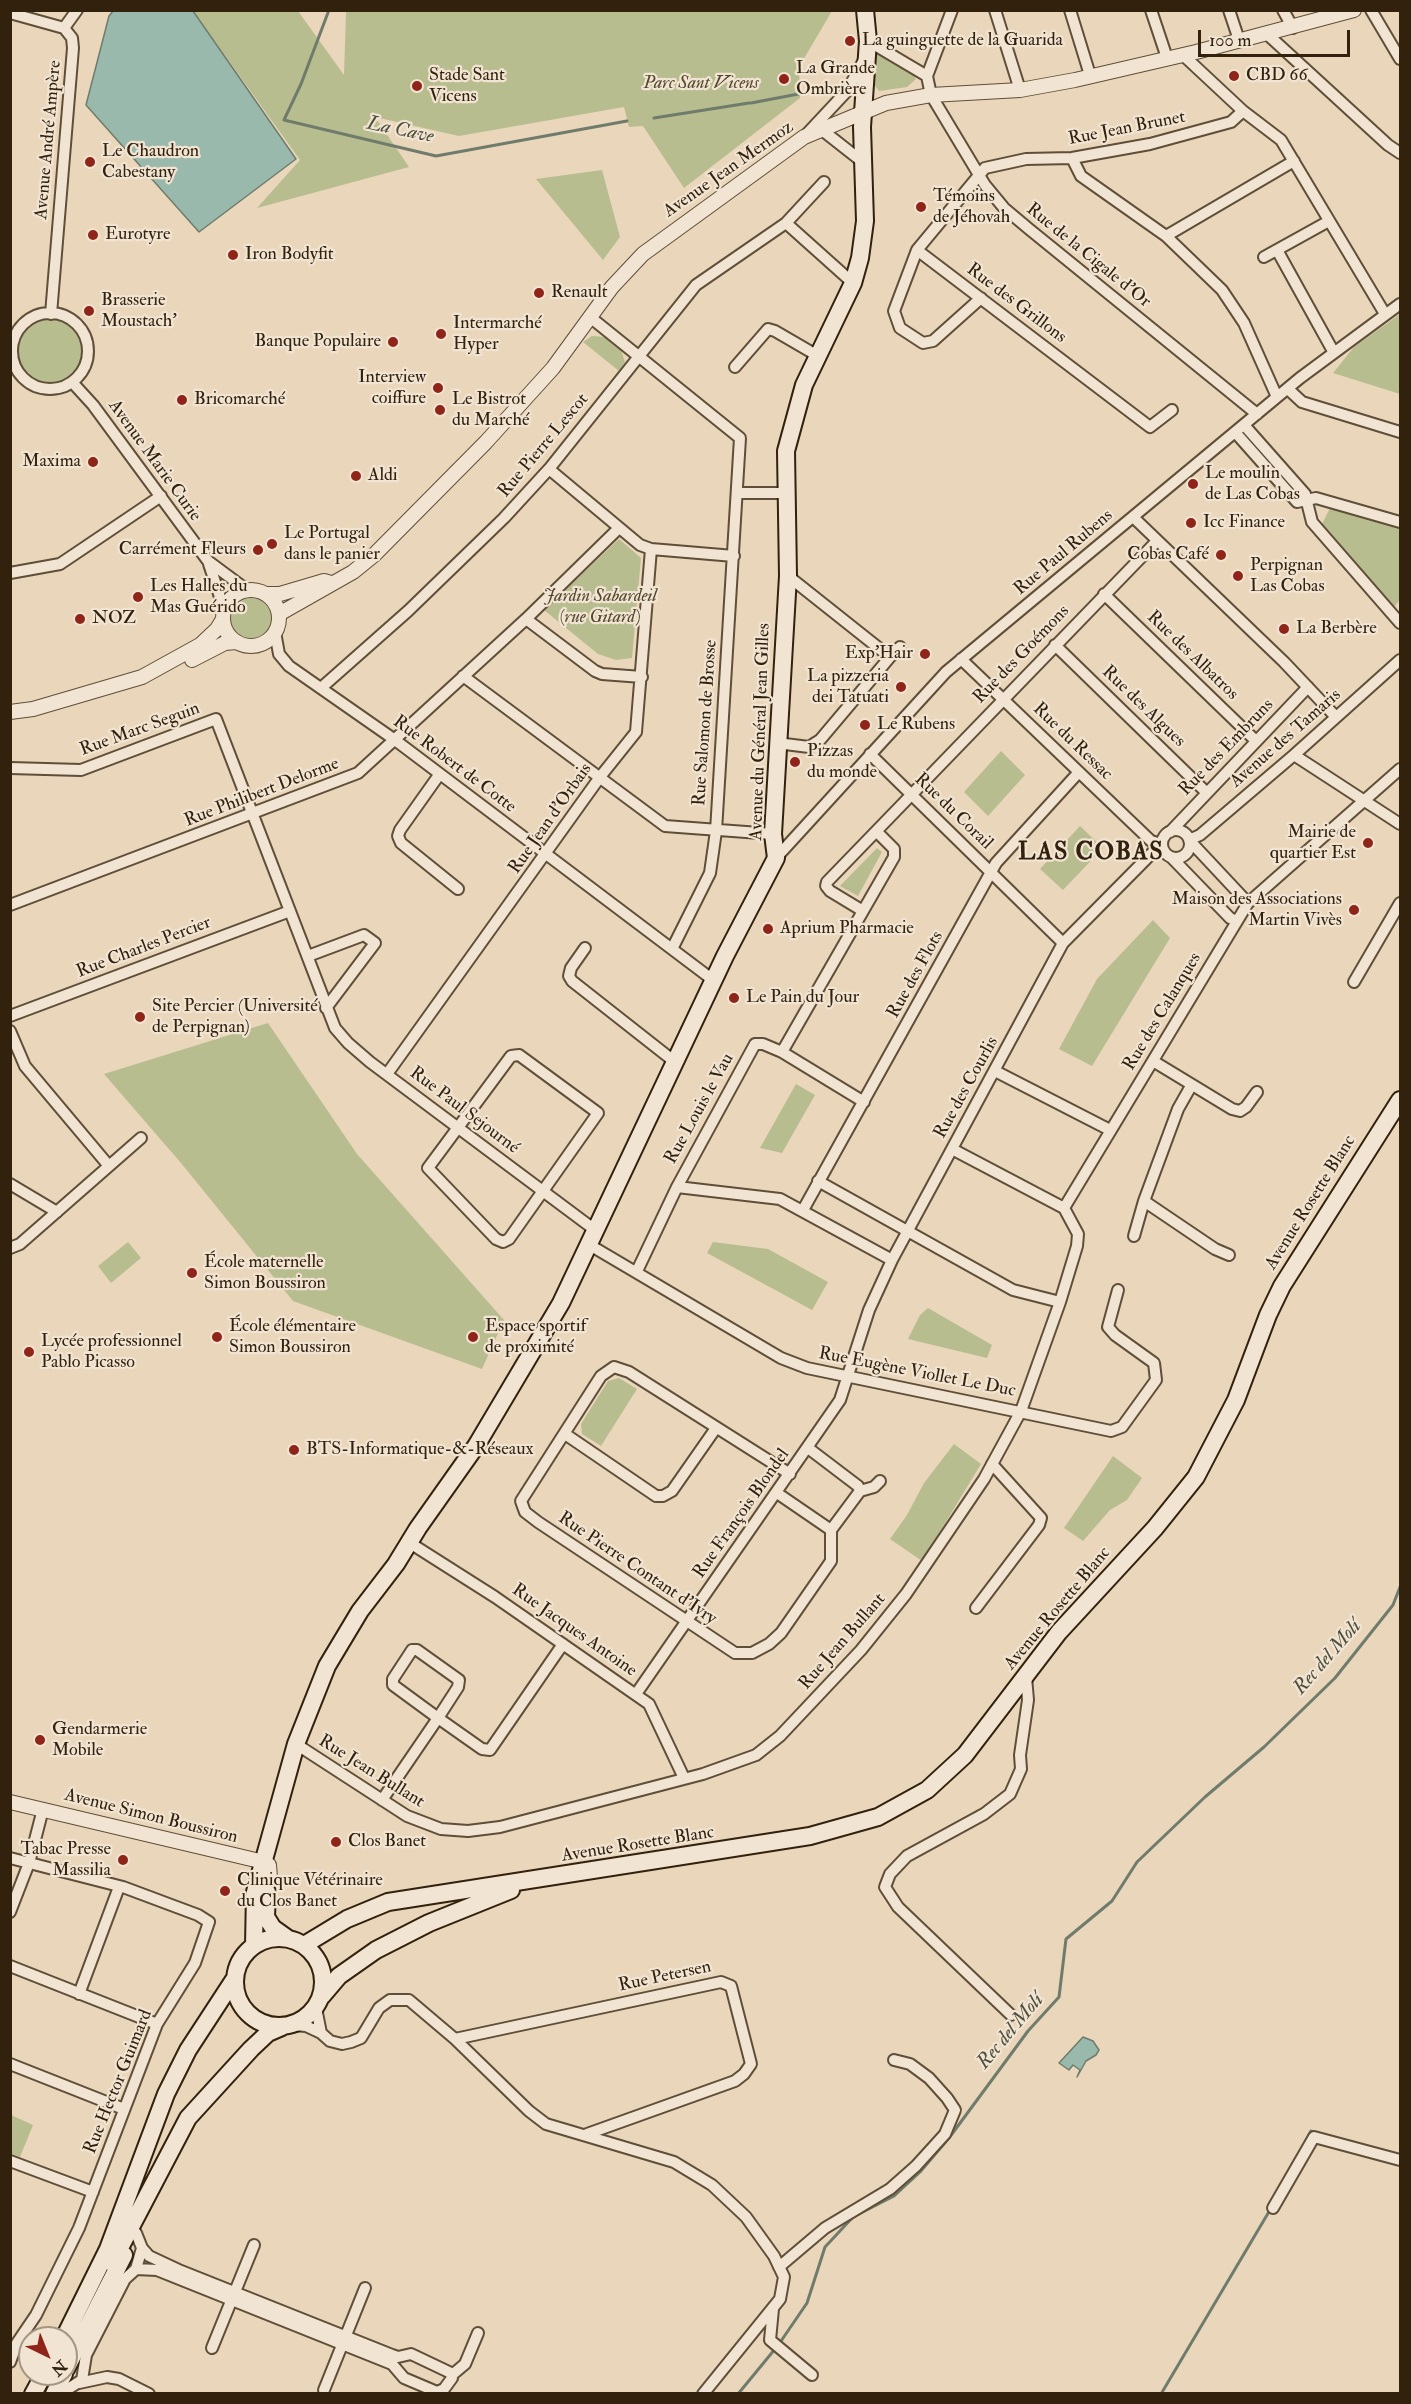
<!DOCTYPE html>
<meta charset="utf-8">
<style>
body{margin:0}
#map{position:relative;width:1411px;height:2404px;overflow:hidden;background:#ead6ba;font-family:"IM FELL Double Pica",serif}
canvas{display:block}
.frame{position:absolute;inset:0;border:12px solid #31210d;pointer-events:none}
.north{position:absolute;left:18px;top:2326px;width:60px;height:60px;box-sizing:border-box;background:#f1e4d2;border:2px solid #a49683;border-radius:50%;rotate:137deg;font-size:16px;font-weight:700;line-height:24px;text-align:center;color:#31210d}
.north::after{content:'';display:block;margin:auto;width:21px;height:27px;background:#8f2418;clip-path:polygon(50% 0,100% 100%,50% 72%,0 100%)}
.scale{position:absolute;left:1198px;top:30px;width:152px;height:27px;box-sizing:border-box;border:3px solid #31210d;border-top:0;padding-left:8px;font-size:18px;line-height:21px;white-space:nowrap;color:#31210d;-webkit-text-stroke:4px #f1e4d2;paint-order:stroke}
</style>
<div id="map">
<canvas width="1411" height="2404"></canvas>
<div class="frame"></div>
<div class="north">N</div>
<div class="scale">100 m</div>
</div>
<script>
const ctx = document.querySelector('canvas').getContext('2d');
ctx.lineJoin = 'round';
function fill(path, color) { ctx.fillStyle = color; ctx.fill(path, 'evenodd'); }
const shape = rows => new Path2D(rows.map(r => 'M' + r).join(''));
function trace(path, color, width, dash) { ctx.strokeStyle = color; ctx.lineWidth = width; ctx.lineCap = dash ? 'butt' : 'round'; ctx.setLineDash(dash || []); ctx.stroke(path); }
function drawText(font, color, halo, rows, align = 'center') {
  ctx.font = font + ' "IM FELL Double Pica",serif'; ctx.lineWidth = 4.5; ctx.setLineDash([]); ctx.textBaseline = 'middle'; ctx.strokeStyle = halo; ctx.fillStyle = color; for (const [text, x, y, turn = 0] of rows) {
    ctx.save(); ctx.translate(x, y); ctx.rotate((+turn || 0) * Math.PI / 180); ctx.textAlign = isNaN(turn) ? turn : align; if (halo) ctx.strokeText(text, 0, 0); ctx.fillText(text, 0, 0); ctx.restore();
  }
}
fill(shape([
 [193,11,298,11,344,75,346,12,352,11,832,11,799,67,800,98,684,188,643,126,629,127,624,107,459,136,375,117,409,167,257,208,300,160],
 [873,48,888,61,912,73,916,79,907,87,879,91,873,83],
 [602,170,620,237,603,260,536,179],
 '12 351a38 38 0 1 1 76 0a38 38 0 1 1-76 0Z',
 [1400,314,1400,394,1333,373,1354,347],
 [592,336,605,337,621,350,625,362,619,371,583,342],
 [1330,508,1400,529,1400,600,1394,607,1322,524],
 [619,539,641,558,632,658,616,660,598,654,544,610],
 '229 618a22 22 0 1 1 44 0a22 22 0 1 1-44 0Z',
 [1001,751,1025,775,988,816,964,792],
 [1080,826,1103,848,1063,890,1040,869],
 [877,848,882,852,858,896,840,886],
 [1153,920,1170,938,1092,1066,1059,1049,1097,979],
 [268,1023,357,1154,504,1320,482,1369,293,1301,181,1163,104,1074],
 [796,1084,815,1095,782,1153,760,1148],
 [128,1242,141,1258,111,1283,98,1266],
 [713,1242,768,1249,828,1282,812,1310,707,1253],
 [928,1308,992,1345,987,1358,908,1339,920,1315],
 [619,1378,637,1389,601,1446,582,1434,581,1424,608,1381],
 [954,1444,981,1464,922,1561,890,1539,907,1515,924,1483],
 [1113,1456,1142,1478,1127,1500,1110,1510,1083,1541,1064,1528],
 [11,2115,33,2125,20,2157,11,2154]
]), '#b8bd8f');
const water = shape([
 [113,11,193,11,296,159,199,232,86,105,109,16,113,11],
 [1083,2037,1093,2041,1099,2050,1096,2055,1086,2061,1077,2077,1080,2070,1073,2065,1069,2070,1059,2063,1083,2037]
]);
fill(water, '#98b9ac');
trace(water, '#6f7c6c', 1.5);
trace(shape([
 [329,10,301,84,284,120,436,156,627,121],
 [751,103,830,88],
 [654,118,749,103],
 [1305,2143,1311,2131,1315,2133],
 [779,2344,807,2303,825,2247,853,2217,894,2196,920,2172,949,2138,1028,2031,1059,1997,1066,1939,1112,1901,1137,1862,1205,1797,1264,1747,1335,1678,1393,1605,1400,1587],
 [738,2394,775,2349],
 [1161,2394,1270,2210]
]), '#6f7c6c', 3);
const minor = shape([
 [952,10,927,76,931,95,985,185,1004,208,1029,229,1257,414],
 [995,10,1020,90],
 [1070,10,1090,75],
 [1151,10,1167,58],
 [1229,10,1239,40],
 [1283,10,1293,28],
 [1371,10,1400,59],
 [10,13,64,28,72,38,73,48,51,314],
 [64,28,77,10],
 [1267,34,1388,145,1400,153],
 [868,41,927,76],
 [1183,55,1243,111,1281,140,1385,314],
 [822,130,864,163],
 [804,137,847,91,864,60],
 [1072,158,1081,176,1166,236,1222,290,1244,323,1277,397],
 [786,223,853,283],
 [1166,236,1294,161],
 [917,250,894,311,900,328,923,343,933,341,981,298],
 [1277,250,1333,351],
 [1264,257,1329,221],
 '12 351a38 38 0 1 1 76 0a38 38 0 1 1-76 0Z',
 [590,317,740,438,716,831,710,873,673,947],
 [735,367,768,329,775,331,818,356],
 [72,382,93,405,208,561,247,590],
 [1288,389,1302,402,1400,432],
 [1172,410,1150,427,917,250,985,168,1026,159,1072,158,1150,144,1231,122,1243,111],
 [1244,425,1305,494,1312,522,1400,623],
 [1235,432,1297,502,1316,498,1400,522],
 [549,469,640,545,651,549,734,556],
 [737,493,788,493],
 [1133,517,1284,662,1336,717],
 [209,564,224,609],
 [10,573,60,564,161,496],
 [1104,594,1256,741],
 [526,619,595,671,602,674,642,677],
 [275,632,279,654,289,666,395,740,713,980],
 [1055,645,1207,793],
 [890,657,900,647],
 [463,676,665,826,773,834],
 [321,688,408,611,504,518,549,469,696,285,786,223,824,182],
 [777,743,809,747,820,740,890,657,788,576],
 [870,754,1063,943],
 [1294,755,1400,824],
 [10,768,81,770,216,719,335,1028,348,1043,370,1062,595,1230],
 [439,775,400,830,398,836,401,843,458,889],
 '1162 844a14 14 0 1 1 28 0a14 14 0 1 1-28 0Z',
 [1170,832,1308,687],
 [776,858,946,672,1300,378,1400,304],
 [1172,858,1230,918,1237,921],
 [1248,903,1189,840,1200,835,1294,755,1400,660],
 [10,905,358,773,526,619,619,528],
 [863,911,830,891,826,886,827,882,1157,541],
 [585,948,571,968,569,976,572,981,675,1062],
 [308,956,364,935,375,943,326,1008],
 [1354,982,1400,903],
 [10,1016,290,911],
 [10,1031,25,1066,109,1166],
 [782,1052,894,857,894,849,877,832],
 [519,1055,598,1113,509,1239,503,1242,496,1239,428,1168,511,1056,519,1055],
 [1153,1061,1232,1109,1240,1111,1246,1107,1257,1092],
 [995,1071,1110,1130],
 [387,1074,600,777,636,732,651,549],
 [818,1181,1013,1290,1060,1302],
 [10,1184,57,1212],
 [677,1187,780,1199,892,1260],
 [1144,1201,1215,1249,1229,1255],
 [1064,1208,1248,903,1400,769],
 [803,1210,996,863,1079,772],
 [1134,1236,1144,1201,1178,1109,1191,1086],
 [588,1244,781,1358,807,1368,1111,1431,1122,1427,1156,1380,1154,1363,1115,1335,1108,1327,1118,1290],
 [10,1248,20,1244,141,1138],
 [637,1271,677,1187,755,1044,763,1044,782,1052,864,1102],
 [565,1434,656,1496,663,1496,672,1491,716,1428],
 [790,1474,629,1372,614,1367,601,1376,521,1501,525,1512,538,1522,735,1653,752,1653,769,1644,781,1633,831,1561,831,1530],
 [860,1491,874,1487,880,1481],
 [777,1493,831,1530,860,1491,858,1486,808,1448],
 [410,1543,495,1597,649,1704,684,1778],
 [976,1608,1039,1525,1041,1518,992,1464],
 [412,1650,417,1650,459,1680,458,1687,438,1718,393,1685,393,1679,412,1650],
 [636,1694,840,1400,869,1310,892,1260,1063,943,1161,844,1151,841,961,659],
 [296,1744,407,1816,441,1829,468,1831,500,1827,703,1774,756,1755,780,1736,861,1650,906,1594,984,1479,1021,1411,1060,1302,1077,1246,1078,1234,1064,1208,952,1149],
 [382,1800,438,1718,482,1749,490,1750,563,1644],
 [10,1858,123,1887,198,1915,209,1922,195,1963,157,2024,79,2228,36,2315,17,2343,10,2362],
 [10,1912,29,1863,43,1809],
 [10,1966,157,2024],
 [79,1994,119,1887],
 [1011,2015,898,1907,885,1887,890,1874,907,1856,984,1814,1010,1794,1021,1769,1020,1755,1028,1700,1026,1677],
 [293,2025,306,2026,321,2033,316,2008],
 [321,2033,330,2041,342,2044,351,2042,361,2038,379,2008,390,2000,409,2000,455,2039,529,2111,546,2124,674,2162,712,2185,746,2217,774,2256,784,2277,780,2299,703,2394],
 [455,2039,721,1982,731,1986,751,2064,744,2074,735,2081,587,2134],
 [10,2064,124,2109],
 [10,2161,93,2192],
 [1273,2208,1314,2137,1400,2160],
 [779,2267,825,2228,890,2189,916,2166,945,2134,955,2110,947,2098,929,2078,910,2064,894,2060],
 [136,2269,157,2270,392,2364,404,2378,437,2392,444,2389,452,2378,451,2373,411,2354,398,2357,392,2355,181,2271,149,2256,142,2248],
 [773,2309,770,2340,812,2375],
 [212,2348,254,2245],
 [452,2375,465,2364,478,2333],
 [79,2383,107,2377,119,2379,149,2394],
 [324,2390,365,2288],
 [60,2394,82,2380,86,2355,125,2279,136,2269,142,2248,136,2233]
]);
const tertiary = shape([
 '223 618a28 28 0 1 1 56 0a28 28 0 1 1-56 0Z',
 [267,594,280,594,324,581,331,583],
 [279,614,353,572,374,555,486,442,553,368,612,287,643,254,804,137,886,103,931,95,1020,90,1075,80,1196,52,1354,10],
 [192,660,225,643,237,642],
 [10,712,33,709,142,677,200,645,217,629,223,619],
 [10,1802,264,1862,269,1865,270,1877]
]);
const secondary = shape([
 [267,1892,266,1917,273,1928,287,1938],
 '235 1982a44 44 0 1 1 88 0a44 44 0 1 1-88 0Z',
 [304,1945,347,1919,388,1902,810,1836,878,1817,927,1790,965,1755,1059,1632,1155,1528,1196,1477,1236,1400,1268,1315,1282,1286,1400,1100],
 [254,1946,255,1892,296,1744,327,1666,360,1611,396,1564,418,1528,476,1446,561,1303,725,956,776,858,773,834,788,576,786,451,804,385,853,283,860,258,865,221,862,127,868,41,865,10],
 [322,1996,339,1976,376,1950,429,1923,511,1890],
 [112,2263,188,2118,251,2049,268,2033,282,2027],
 [64,2338,108,2249,166,2094,188,2050,235,1978],
 [66,2369,124,2255],
 [33,2394,44,2374],
 [54,2394,64,2374]
]);
trace(minor, '#5f4e38', 14);
trace(tertiary, '#5f4e38', 16);
trace(secondary, '#31210d', 20);
trace(minor, '#f1e4d2', 10);
trace(tertiary, '#f1e4d2', 14);
trace(secondary, '#f1e4d2', 16);
for (const [x, y, r, color] of [
 [850,41,6,"#8f2418"],
 [1234,76,6,"#8f2418"],
 [784,79,6,"#8f2418"],
 [417,86,6,"#8f2418"],
 [90,162,6,"#8f2418"],
 [921,207,6,"#8f2418"],
 [93,235,6,"#8f2418"],
 [233,255,6,"#8f2418"],
 [539,293,6,"#8f2418"],
 [89,311,6,"#8f2418"],
 [441,334,6,"#8f2418"],
 [393,342,6,"#8f2418"],
 [438,388,6,"#8f2418"],
 [182,400,6,"#8f2418"],
 [440,410,6,"#8f2418"],
 [93,462,6,"#8f2418"],
 [356,476,6,"#8f2418"],
 [1193,484,6,"#8f2418"],
 [1191,523,6,"#8f2418"],
 [272,544,6,"#8f2418"],
 [258,550,6,"#8f2418"],
 [1221,555,6,"#8f2418"],
 [1238,576,6,"#8f2418"],
 [138,597,6,"#8f2418"],
 [80,619,6,"#8f2418"],
 [1284,629,6,"#8f2418"],
 [925,654,6,"#8f2418"],
 [901,687,6,"#8f2418"],
 [865,725,6,"#8f2418"],
 [795,762,6,"#8f2418"],
 [1368,843,6,"#8f2418"],
 [1354,910,6,"#8f2418"],
 [768,929,6,"#8f2418"],
 [734,998,6,"#8f2418"],
 [140,1017,6,"#8f2418"],
 [192,1273,6,"#8f2418"],
 [217,1337,6,"#8f2418"],
 [473,1337,6,"#8f2418"],
 [29,1352,6,"#8f2418"],
 [294,1450,6,"#8f2418"],
 [40,1740,6,"#8f2418"],
 [336,1842,6,"#8f2418"],
 [123,1860,6,"#8f2418"],
 [225,1891,6,"#8f2418"]
]) { const dot = new Path2D(); dot.arc(x, y, r, 0, 2 * Math.PI); ctx.fillStyle = color; ctx.fill(dot); trace(dot, '#f1e4d2', 2); }
drawText('18px', '#31210d', '#f1e4d2', [
 ["La guinguette de la Guarida",862,41],
 ["La Grande",796,69],
 ["Ombrière",796,90],
 ["Stade Sant",429,76],
 ["Vicens",429,97],
 ["CBD 66",1246,76],
 ["Le Chaudron",102,152],
 ["Cabestany",102,173],
 ["Témoins",933,197],
 ["de Jéhovah",933,218],
 ["Eurotyre",105,235],
 ["Iron Bodyfit",245,255],
 ["Renault",551,293],
 ["Brasserie",101,301],
 ["Moustach'",101,322],
 ["Intermarché",453,324],
 ["Hyper",453,345],
 ["Banque Populaire",381,342,"right"],
 ["Interview",426,378,"right"],
 ["coiffure",426,399,"right"],
 ["Bricomarché",194,400],
 ["Le Bistrot",452,400],
 ["du Marché",452,421],
 ["Maxima",81,462,"right"],
 ["Le moulin",1205,474],
 ["de Las Cobas",1205,495],
 ["Aldi",368,476],
 ["Icc Finance",1203,523],
 ["Le Portugal",284,534],
 ["dans le panier",284,555],
 ["Carrément Fleurs",246,550,"right"],
 ["Cobas Café",1209,555,"right"],
 ["Perpignan",1250,566],
 ["Las Cobas",1250,587],
 ["Les Halles du",150,587],
 ["Mas Guérido",150,608],
 ["NOZ",92,619],
 ["La Berbère",1296,629],
 ["Exp'Hair",913,654,"right"],
 ["La pizzeria",889,677,"right"],
 ["dei Tatuati",889,698,"right"],
 ["Le Rubens",877,725],
 ["Pizzas",807,752],
 ["du monde",807,773],
 ["Mairie de",1356,833,"right"],
 ["quartier Est",1356,854,"right"],
 ["Maison des Associations",1342,900,"right"],
 ["Martin Vivès",1342,921,"right"],
 ["Aprium Pharmacie",780,929],
 ["Le Pain du Jour",746,998],
 ["Site Percier (Université",152,1007],
 ["de Perpignan)",152,1028],
 ["École maternelle",204,1263],
 ["Simon Boussiron",204,1284],
 ["École élémentaire",229,1327],
 ["Simon Boussiron",229,1348],
 ["Espace sportif",485,1327],
 ["de proximité",485,1348],
 ["Lycée professionnel",41,1342],
 ["Pablo Picasso",41,1363],
 ["BTS-Informatique-&-Réseaux",306,1450],
 ["Gendarmerie",52,1730],
 ["Mobile",52,1751],
 ["Clos Banet",348,1842],
 ["Tabac Presse",111,1850,"right"],
 ["Massilia",111,1871,"right"],
 ["Clinique Vétérinaire",237,1881],
 ["du Clos Banet",237,1902]
], 'left');
drawText('italic 18px', '#53482e', '#f1e4d2', [
 ["Parc Sant Vicens",701,84],
 ["Jardin Sabardeil",600,597],
 ["(rue Gitard)",600,618]
]);
drawText('18px', '#31210d', '#f1e4d2', [
 ["Rue Jean Brunet",1127,129,-11],
 ["Avenue André Ampère",49,140,-85],
 ["Avenue Jean Mermoz",729,170,-35],
 ["Rue de la Cigale d'Or",1088,256,39],
 ["Rue des Grillons",1016,304,37],
 ["Rue Pierre Lescot",544,446,-50],
 ["Avenue Marie Curie",154,461,54],
 ["Rue Paul Rubens",1064,553,-40],
 ["Rue des Goémons",1022,655,-46],
 ["Rue des Albatros",1192,656,44],
 ["Rue des Algues",1143,707,44],
 ["Rue Salomon de Brosse",706,723,-86],
 ["Rue Marc Seguin",140,730,-20],
 ["Avenue du Général Jean Gilles",761,732,-88],
 ["Avenue des Tamaris",1286,739,-41],
 ["Rue du Ressac",1072,742,44],
 ["Rue des Embruns",1227,748,-46],
 ["Rue Robert de Cotte",454,765,37],
 ["Rue Philibert Delorme",262,793,-21],
 ["Rue du Corail",953,812,44],
 ["Rue Jean d'Orbais",551,819,-55],
 ["Rue Charles Percier",144,948,-21],
 ["Rue des Flots",916,975,-61],
 ["Rue des Calanques",1163,1012,-59],
 ["Rue des Courlis",967,1088,-61],
 ["Rue Louis le Vau",700,1109,-61],
 ["Rue Paul Sejourné",464,1111,37],
 ["Avenue Rosette Blanc",1311,1203,-58],
 ["Rue Eugène Viollet Le Duc",917,1373,11],
 ["Rue François Blondel",742,1514,-55],
 ["Rue Pierre Contant d'Ivry",637,1569,34],
 ["Avenue Rosette Blanc",1058,1609,-50],
 ["Rue Jacques Antoine",574,1631,35],
 ["Rue Jean Bullant",843,1642,-49],
 ["Rue Jean Bullant",371,1772,32],
 ["Avenue Simon Boussiron",151,1817,14],
 ["Avenue Rosette Blanc",638,1845,-9],
 ["Rue Petersen",665,1977,-12],
 ["Rue Hector Guimard",119,2082,-68]
]);
drawText('italic 20px', '#504f3d', '#f1e4d2', [
 ["La Cave",400,131,12],
 ["Rec del Molí",1328,1658,-49],
 ["Rec del Molí",1011,2032,-50]
]);
ctx.letterSpacing = '1.5px';
drawText('bold 24px', '#31210d', '#f1e4d2', [
 ["LAS COBAS",1091,854]
]);
ctx.letterSpacing = '0px';
</script>
